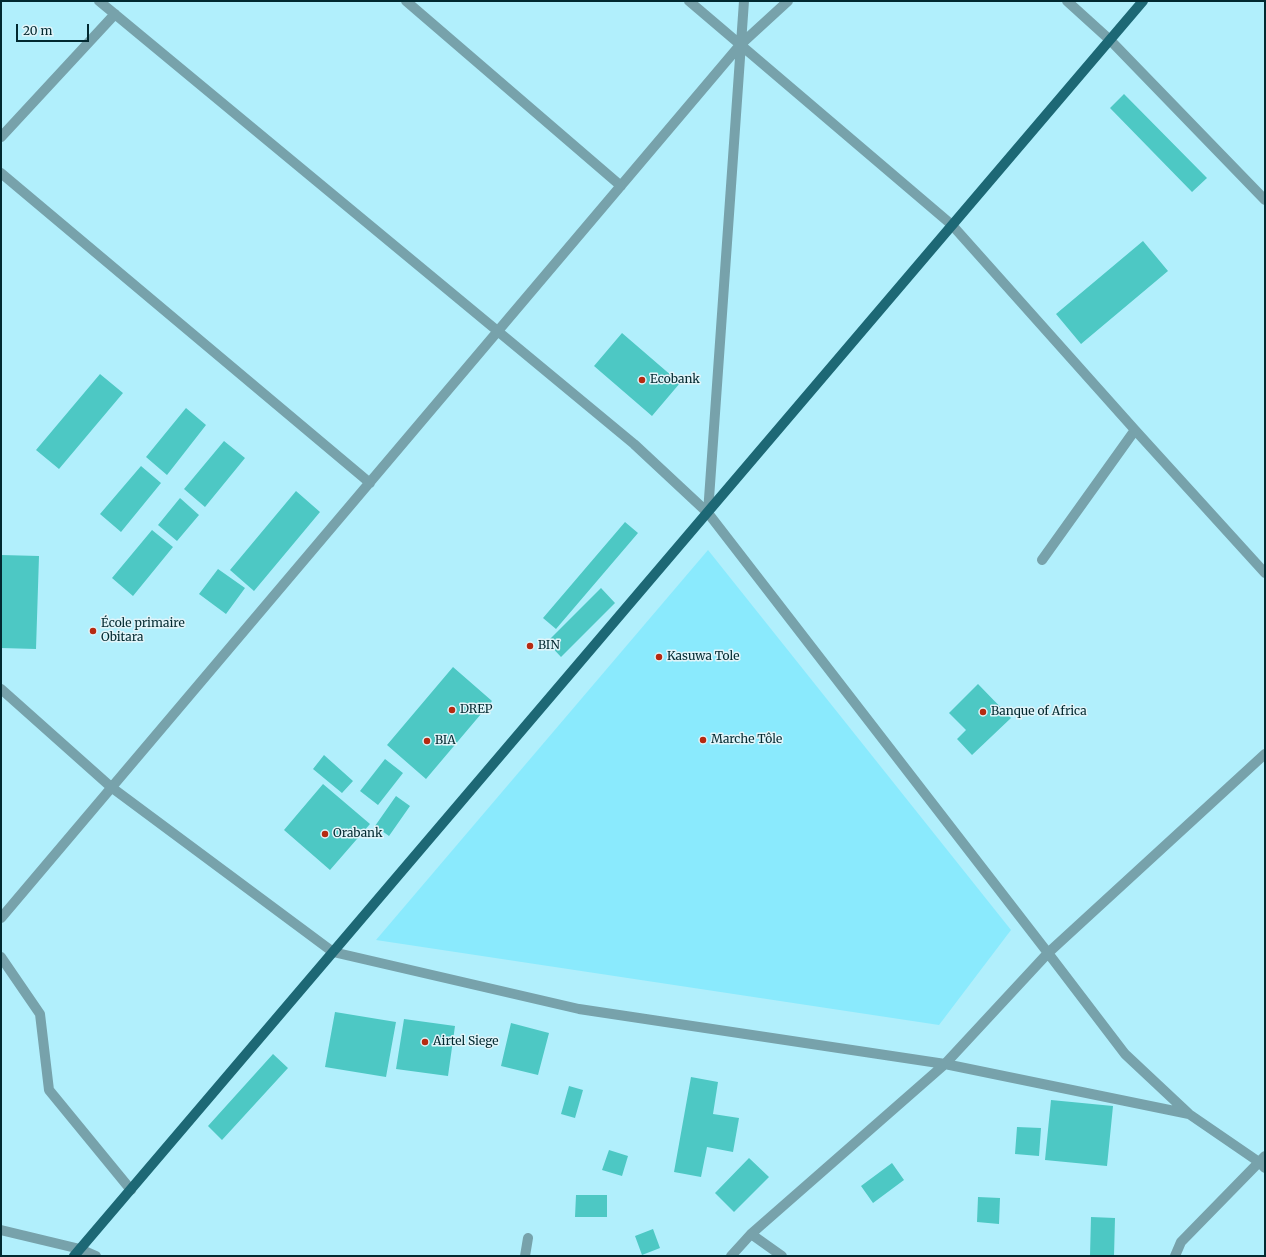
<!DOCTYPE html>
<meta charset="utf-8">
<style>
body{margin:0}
#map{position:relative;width:1266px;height:1257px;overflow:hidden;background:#b1effc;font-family:Merriweather,serif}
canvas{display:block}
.frame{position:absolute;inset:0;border:2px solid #022930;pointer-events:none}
.scale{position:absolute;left:16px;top:24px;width:73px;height:18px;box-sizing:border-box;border:2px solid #022930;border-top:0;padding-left:5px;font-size:12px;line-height:14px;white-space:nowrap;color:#022930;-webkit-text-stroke:3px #e1f4f9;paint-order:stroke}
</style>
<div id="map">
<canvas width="1266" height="1257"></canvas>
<div class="frame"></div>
<div class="scale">20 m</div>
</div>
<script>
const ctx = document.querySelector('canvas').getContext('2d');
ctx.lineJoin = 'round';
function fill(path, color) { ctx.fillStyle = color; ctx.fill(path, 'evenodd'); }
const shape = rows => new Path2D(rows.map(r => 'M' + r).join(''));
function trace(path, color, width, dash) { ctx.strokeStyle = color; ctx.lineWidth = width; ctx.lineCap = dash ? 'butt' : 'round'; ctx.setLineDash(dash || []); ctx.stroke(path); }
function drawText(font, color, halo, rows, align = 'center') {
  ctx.font = font + ' Merriweather,serif'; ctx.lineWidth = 3; ctx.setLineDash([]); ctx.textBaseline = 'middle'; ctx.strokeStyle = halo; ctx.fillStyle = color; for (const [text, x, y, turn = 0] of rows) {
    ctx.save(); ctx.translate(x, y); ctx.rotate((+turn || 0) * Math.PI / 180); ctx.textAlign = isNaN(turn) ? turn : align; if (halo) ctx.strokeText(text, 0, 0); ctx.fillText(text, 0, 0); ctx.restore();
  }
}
fill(shape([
 [708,550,1011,930,939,1025,376,940]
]), '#8aeafd');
fill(shape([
 [1124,94,1207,178,1192,192,1110,108],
 [1143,241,1168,271,1081,344,1056,314],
 [622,333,680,383,652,416,594,366],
 [100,374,123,393,59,469,36,450],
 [186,408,206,425,167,475,146,457],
 [224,441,245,458,205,507,184,489],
 [141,466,161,483,121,532,100,514],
 [296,491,320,512,254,591,230,570],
 [180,498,199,515,177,541,158,525],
 [625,522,638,533,556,629,543,618],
 [152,530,173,547,133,596,112,578],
 [1,555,39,556,36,649,1,648],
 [218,569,245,588,226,614,199,594],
 [601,588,615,603,561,657,547,642],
 [453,667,492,701,426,779,387,745],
 [978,684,1011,718,972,755,957,739,966,730,949,713],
 [324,755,353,781,342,793,313,769],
 [385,759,403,773,378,805,360,791],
 [323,784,370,824,330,870,284,830],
 [396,796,410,806,389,836,375,826],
 [335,1012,396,1022,386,1077,325,1067],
 [404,1019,455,1026,448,1076,396,1069],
 [511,1023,549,1033,538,1075,501,1066],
 [273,1054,288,1068,222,1140,208,1126],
 [691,1077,718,1082,713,1114,739,1118,733,1152,707,1147,701,1177,674,1172],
 [569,1086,583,1090,575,1118,561,1114],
 [1051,1100,1113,1106,1107,1166,1045,1160],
 [1017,1127,1041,1128,1039,1156,1015,1154],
 [609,1150,628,1156,622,1176,602,1170],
 [749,1158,769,1177,734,1212,715,1193],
 [892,1163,904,1180,873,1203,861,1186],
 [576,1195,607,1195,607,1217,575,1217],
 [978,1197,1000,1198,999,1224,977,1222],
 [1091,1217,1115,1218,1114,1256,1090,1256],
 [653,1229,660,1248,642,1255,635,1236]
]), '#4dc8c4');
trace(shape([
 [99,1,634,444,708,513,1048,953,1125,1054,1189,1114,1259,1162,1265,1168],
 [406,1,621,186],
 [689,1,952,225,1135,430,1265,573],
 [1067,1,1110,40,1265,200],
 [1,137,115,14],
 [1,173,370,483],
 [708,513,744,1],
 [1042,560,1135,430],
 [1,689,111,787,333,952,579,1009,945,1064,1189,1114],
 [1,918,740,45,788,1],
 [1,957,40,1014,49,1090,131,1190],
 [1,1230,80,1249,96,1256],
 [751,1234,782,1256],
 [525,1256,528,1238],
 [731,1256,751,1234,945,1064,1048,953,1265,754],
 [1175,1256,1181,1242,1265,1156]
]), '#77a2ab', 10);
trace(shape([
 [74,1256,1143,1]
]), '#1d6875', 10);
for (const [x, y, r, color] of [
 [642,380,4,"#b62a11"],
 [93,631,4,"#b62a11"],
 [530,646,4,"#b62a11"],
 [659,657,4,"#b62a11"],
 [452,710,4,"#b62a11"],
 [983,712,4,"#b62a11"],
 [703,740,4,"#b62a11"],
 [427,741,4,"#b62a11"],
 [325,834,4,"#b62a11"],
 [425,1042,4,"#b62a11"]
]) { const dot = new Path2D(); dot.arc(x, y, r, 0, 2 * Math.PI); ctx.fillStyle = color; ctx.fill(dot); trace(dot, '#e1f4f9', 1.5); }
drawText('12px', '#022930', '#e1f4f9', [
 ["Ecobank",650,380],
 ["École primaire",101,624],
 ["Obitara",101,638],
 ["BIN",538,646],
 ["Kasuwa Tole",667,657],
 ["DREP",460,710],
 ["Banque of Africa",991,712],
 ["Marche Tôle",711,740],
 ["BIA",435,741],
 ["Orabank",333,834],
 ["Airtel Siege",433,1042]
], 'left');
</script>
